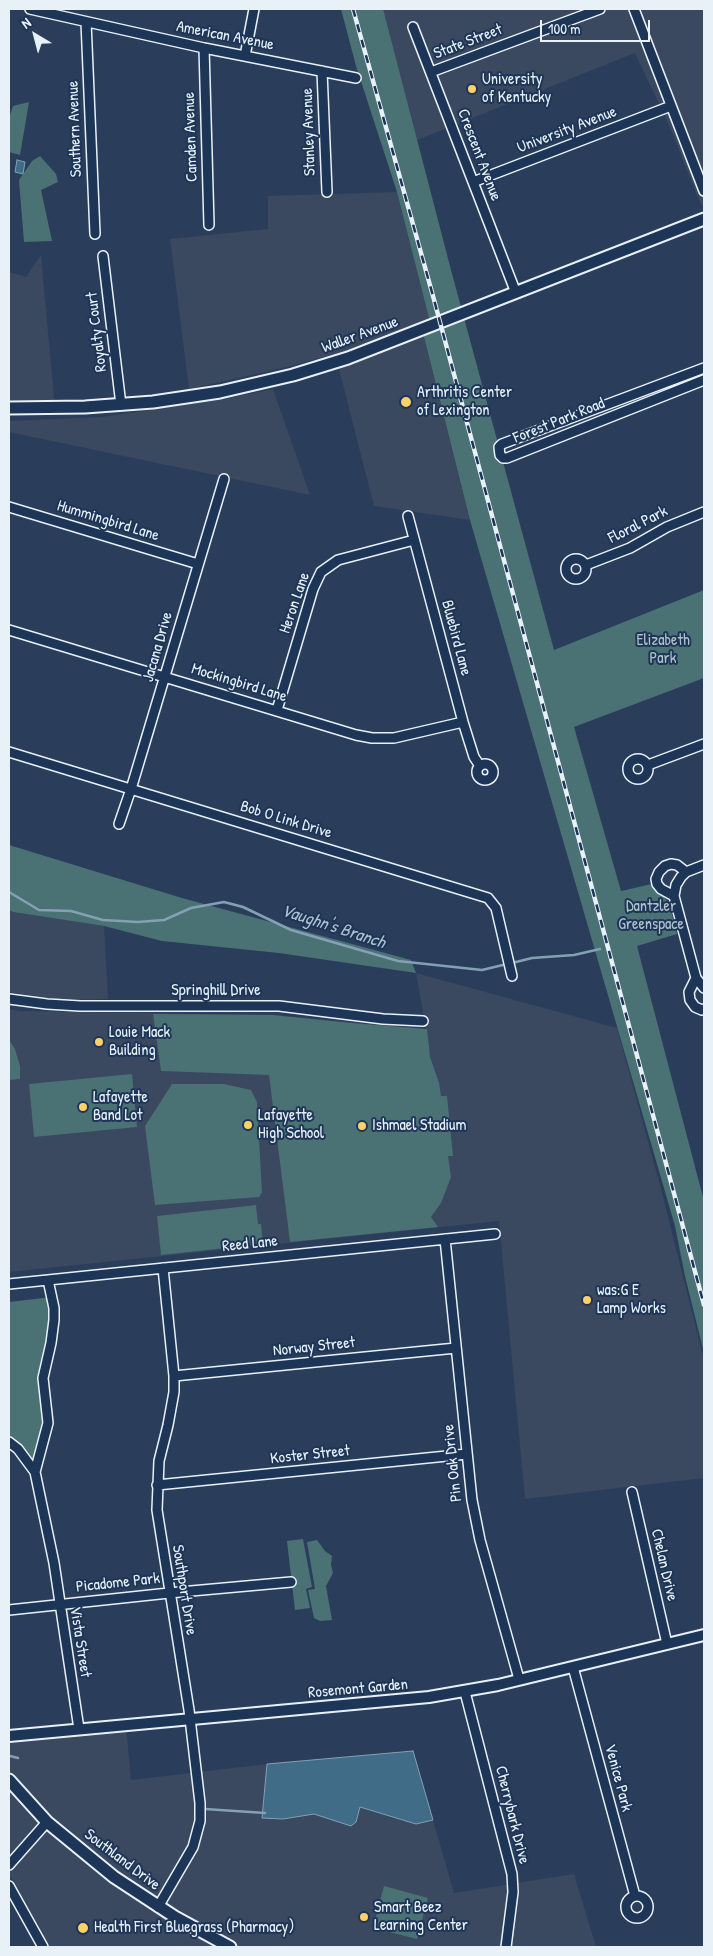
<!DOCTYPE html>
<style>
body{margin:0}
#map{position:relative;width:713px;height:1956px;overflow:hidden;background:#2a3e5b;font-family:"Patrick Hand",sans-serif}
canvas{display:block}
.frame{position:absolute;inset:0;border:10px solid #e8f1f8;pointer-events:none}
.north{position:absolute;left:10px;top:10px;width:50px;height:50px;-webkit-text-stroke:4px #1d3557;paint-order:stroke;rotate:323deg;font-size:14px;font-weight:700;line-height:20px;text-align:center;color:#e8f1f8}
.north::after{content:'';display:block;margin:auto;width:18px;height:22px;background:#e8f1f8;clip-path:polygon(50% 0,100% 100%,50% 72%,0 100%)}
.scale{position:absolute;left:540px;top:20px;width:110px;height:22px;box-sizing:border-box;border:2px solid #e8f1f8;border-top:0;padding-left:6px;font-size:15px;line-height:18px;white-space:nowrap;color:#e8f1f8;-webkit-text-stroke:4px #1d3557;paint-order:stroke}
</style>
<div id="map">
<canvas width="713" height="1956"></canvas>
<div class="frame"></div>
<div class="north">N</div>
<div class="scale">100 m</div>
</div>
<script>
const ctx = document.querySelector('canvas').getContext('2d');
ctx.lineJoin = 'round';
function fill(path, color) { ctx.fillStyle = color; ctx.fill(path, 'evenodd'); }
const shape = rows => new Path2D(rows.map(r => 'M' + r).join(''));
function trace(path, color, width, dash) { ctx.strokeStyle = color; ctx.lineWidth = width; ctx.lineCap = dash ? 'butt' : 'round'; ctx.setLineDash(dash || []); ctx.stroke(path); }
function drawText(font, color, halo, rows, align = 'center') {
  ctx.font = font + ' "Patrick Hand",sans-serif'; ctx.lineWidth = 4; ctx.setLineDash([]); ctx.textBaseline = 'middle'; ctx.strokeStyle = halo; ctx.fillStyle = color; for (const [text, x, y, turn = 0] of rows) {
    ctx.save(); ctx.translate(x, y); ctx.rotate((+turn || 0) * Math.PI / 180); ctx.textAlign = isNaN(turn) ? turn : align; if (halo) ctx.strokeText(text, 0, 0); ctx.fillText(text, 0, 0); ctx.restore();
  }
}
fill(shape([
 [381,9,704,9,704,204,701,205,669,125,635,53,410,143],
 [397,192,431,326,422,330,470,520,374,506,337,361,414,332,287,367,189,389,170,239,268,229,268,196],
 [41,255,55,408,9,407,9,272,26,277],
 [273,389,310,495,9,432,9,421,102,417,225,399],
 [9,910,13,912,104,926,108,999,62,1000,9,992],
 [416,973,617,1028,661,1189,704,1360,704,1478,525,1499,499,1221,9,1272,9,1009,20,1011,273,1015,426,1029],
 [126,1725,131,1780,267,1764,262,1817,283,1819,314,1814,351,1826,356,1822,359,1807,416,1824,433,1820,454,1893,574,1874,596,1947,50,1947,9,1874,9,1736]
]), '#3a4860');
fill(shape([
 [341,9,383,9,451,270,554,650,704,590,704,678,574,727,621,891,652,884,669,903,677,934,637,946,704,1201,704,1353,685,1276,675,1226,470,520,422,329,431,326,397,192,356,66],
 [29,102,20,155,9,152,9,118,13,106],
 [40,156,56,174,58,182,41,190,52,241,24,242,19,180,32,161],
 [9,845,182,898,411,960,416,973,279,953,162,941,104,926,13,912,9,910],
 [153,1014,273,1015,351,1023,427,1029,430,1057,439,1083,441,1096,447,1096,453,1156,448,1156,451,1177,441,1203,431,1217,438,1227,290,1242,269,1075,161,1071],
 [9,1040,15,1049,20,1066,20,1079,9,1080],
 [132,1074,137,1127,34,1137,29,1084],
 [172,1084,224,1084,251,1090,257,1102,262,1193,259,1197,155,1205,145,1126],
 [256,1205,258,1224,261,1224,263,1244,161,1255,157,1216],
 [52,1297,54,1308,44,1370,48,1418,33,1465,9,1437,9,1302],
 [303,1539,312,1587,306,1589,310,1608,295,1610,287,1541],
 [317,1540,325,1551,332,1556,331,1565,333,1573,326,1586,332,1620,320,1621,314,1618,308,1590,315,1589,307,1542],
 [384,1886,428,1898,417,1939,373,1928]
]), '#4a7174');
const water = shape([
 [17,160,25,162,23,174,15,172,17,160],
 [413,1751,433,1820,416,1824,360,1807,356,1822,351,1826,314,1814,283,1819,262,1818,267,1764,413,1751]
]);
fill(water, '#416c87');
trace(water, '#84a1b4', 1);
trace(shape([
 [9,892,39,910,71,911,103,920,138,922,164,920,191,908,224,902,243,907,291,930,398,961,482,970,507,964],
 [512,963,532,958,574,955,600,949],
 [10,1756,18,1758],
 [205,1809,265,1813]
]), '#84a1b4', 2.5);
const minor = shape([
 [30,9,204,48,356,78],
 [634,9,704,191],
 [86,22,95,234],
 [413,27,516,293],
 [204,48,209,225],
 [245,56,254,9],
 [322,71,327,192],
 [431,72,600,9],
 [473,182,671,106],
 [103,256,121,405],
 [704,368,502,444,499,447,500,455,503,458,507,458,704,380],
 [9,507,198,564],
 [408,516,463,722,474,757,480,766],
 '566 569a10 10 0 1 1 20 0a10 10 0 1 1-20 0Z',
 [586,565,630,548,667,527,704,512],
 [9,630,356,735,372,738,394,738,463,722],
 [277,710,313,589,321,572,338,560,414,540],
 [9,752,488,898,496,908,512,976],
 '628 769a10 10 0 1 1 20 0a10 10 0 1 1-20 0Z',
 '477 772a8 8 0 1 1 16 0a8 8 0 1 1-16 0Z',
 [648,765,704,744],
 [119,824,131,789,224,479],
 [704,865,686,872,681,877,676,885,674,896,696,978,704,988],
 [674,896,661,889,657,884,656,879,659,872,665,866,671,864,677,865,686,872],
 [696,978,689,992,690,1000,695,1007,702,1010,704,1009],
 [9,999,47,1004,80,1006,279,1006,383,1019,423,1021],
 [445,1239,472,1500,480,1540,519,1679],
 [48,1280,54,1308,54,1320,51,1343,43,1378,48,1423,35,1472,54,1563,79,1729],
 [9,1284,495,1234],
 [174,1376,456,1348],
 [9,1442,18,1449,35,1472],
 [157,1485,467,1454],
 [632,1492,667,1644],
 [9,1610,169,1593,291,1582],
 [573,1667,635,1896],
 [465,1692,512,1874,513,1892,506,1947],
 [9,1865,47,1822],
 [9,1886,43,1947],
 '626 1907a11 11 0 1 1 22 0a11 11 0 1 1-22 0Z',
 [158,1907,193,1847,200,1821,200,1803,189,1710,157,1510,159,1461,168,1425,174,1392,174,1376,163,1268]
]);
const tertiary = shape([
 [9,1736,429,1697,498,1685,704,1635]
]);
const secondary = shape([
 [9,408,85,407,153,402,220,392,293,375,348,358,704,219],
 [9,1780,47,1822,114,1877,175,1917,230,1947]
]);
trace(minor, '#e8f1f8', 12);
trace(tertiary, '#e8f1f8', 14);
trace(secondary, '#e8f1f8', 15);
trace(minor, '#1d3557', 9);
trace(tertiary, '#1d3557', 10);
trace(secondary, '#1d3557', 11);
const rail = shape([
 [353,9,433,296,704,1305]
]);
trace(rail, '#e8f1f8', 4.5);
trace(rail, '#1d3557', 2.5, [8]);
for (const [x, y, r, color] of [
 [472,89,5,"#ffd166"],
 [406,402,6,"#ffd166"],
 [99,1042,5,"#ffd166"],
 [83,1107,5,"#ffd166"],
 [248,1125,5,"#ffd166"],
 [362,1126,5,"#ffd166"],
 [587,1300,5,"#ffd166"],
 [364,1917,5,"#ffd166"],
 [83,1928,6,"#ffd166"]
]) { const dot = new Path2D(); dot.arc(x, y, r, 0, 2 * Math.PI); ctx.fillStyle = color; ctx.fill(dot); trace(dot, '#1d3557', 2); }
drawText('16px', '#e8f1f8', '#1d3557', [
 ["American Avenue",225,36,11],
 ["State Street",468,42,-21],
 ["Southern Avenue",75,129,-92],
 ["University Avenue",567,130,-21],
 ["Stanley Avenue",309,132,-92],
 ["Camden Avenue",191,137,-92],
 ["Crescent Avenue",479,155,69],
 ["Royalty Court",97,332,-97],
 ["Waller Avenue",360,335,-20],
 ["Forest Park Road",559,421,-22],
 ["Hummingbird Lane",108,521,17],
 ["Floral Park",638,525,-27],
 ["Heron Lane",295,603,-71],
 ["Bluebird Lane",456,638,75],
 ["Jacana Drive",158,647,-74],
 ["Mockingbird Lane",239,683,17],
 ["Bob O Link Drive",286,820,17],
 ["Springhill Drive",216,991],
 ["Reed Lane",250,1244,-6],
 ["Norway Street",314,1347,-6],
 ["Koster Street",310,1455,-6],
 ["Pin Oak Drive",453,1463,-96],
 ["Chelan Drive",664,1565,77],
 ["Picadome Park",118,1583,-6],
 ["Southport Drive",184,1590,81],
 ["Vista Street",80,1642,81],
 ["Rosemont Garden",358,1689,-5],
 ["Venice Park",618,1778,75],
 ["Cherrybark Drive",512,1815,76],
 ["Southland Drive",122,1860,37]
]);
drawText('16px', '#e8f1f8', '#1d3557', [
 ["University",482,80],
 ["of Kentucky",482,98],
 ["Arthritis Center",417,393],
 ["of Lexington",417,411],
 ["Louie Mack",109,1033],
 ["Building",109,1051],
 ["Lafayette",93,1098],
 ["Band Lot",93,1116],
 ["Lafayette",258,1116],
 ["High School",258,1134],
 ["Ishmael Stadium",372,1126],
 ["was:G E",597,1291],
 ["Lamp Works",597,1309],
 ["Smart Beez",374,1908],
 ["Learning Center",374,1926],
 ["Health First Bluegrass (Pharmacy)",94,1928]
], 'left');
drawText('16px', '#b1c4ca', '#1d3557', [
 ["Elizabeth",663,641],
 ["Park",663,659],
 ["Dantzler",651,907],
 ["Greenspace",651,925]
]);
drawText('italic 18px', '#aec2d0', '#1d3557', [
 ["Vaughn's Branch",333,927,18]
]);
</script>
